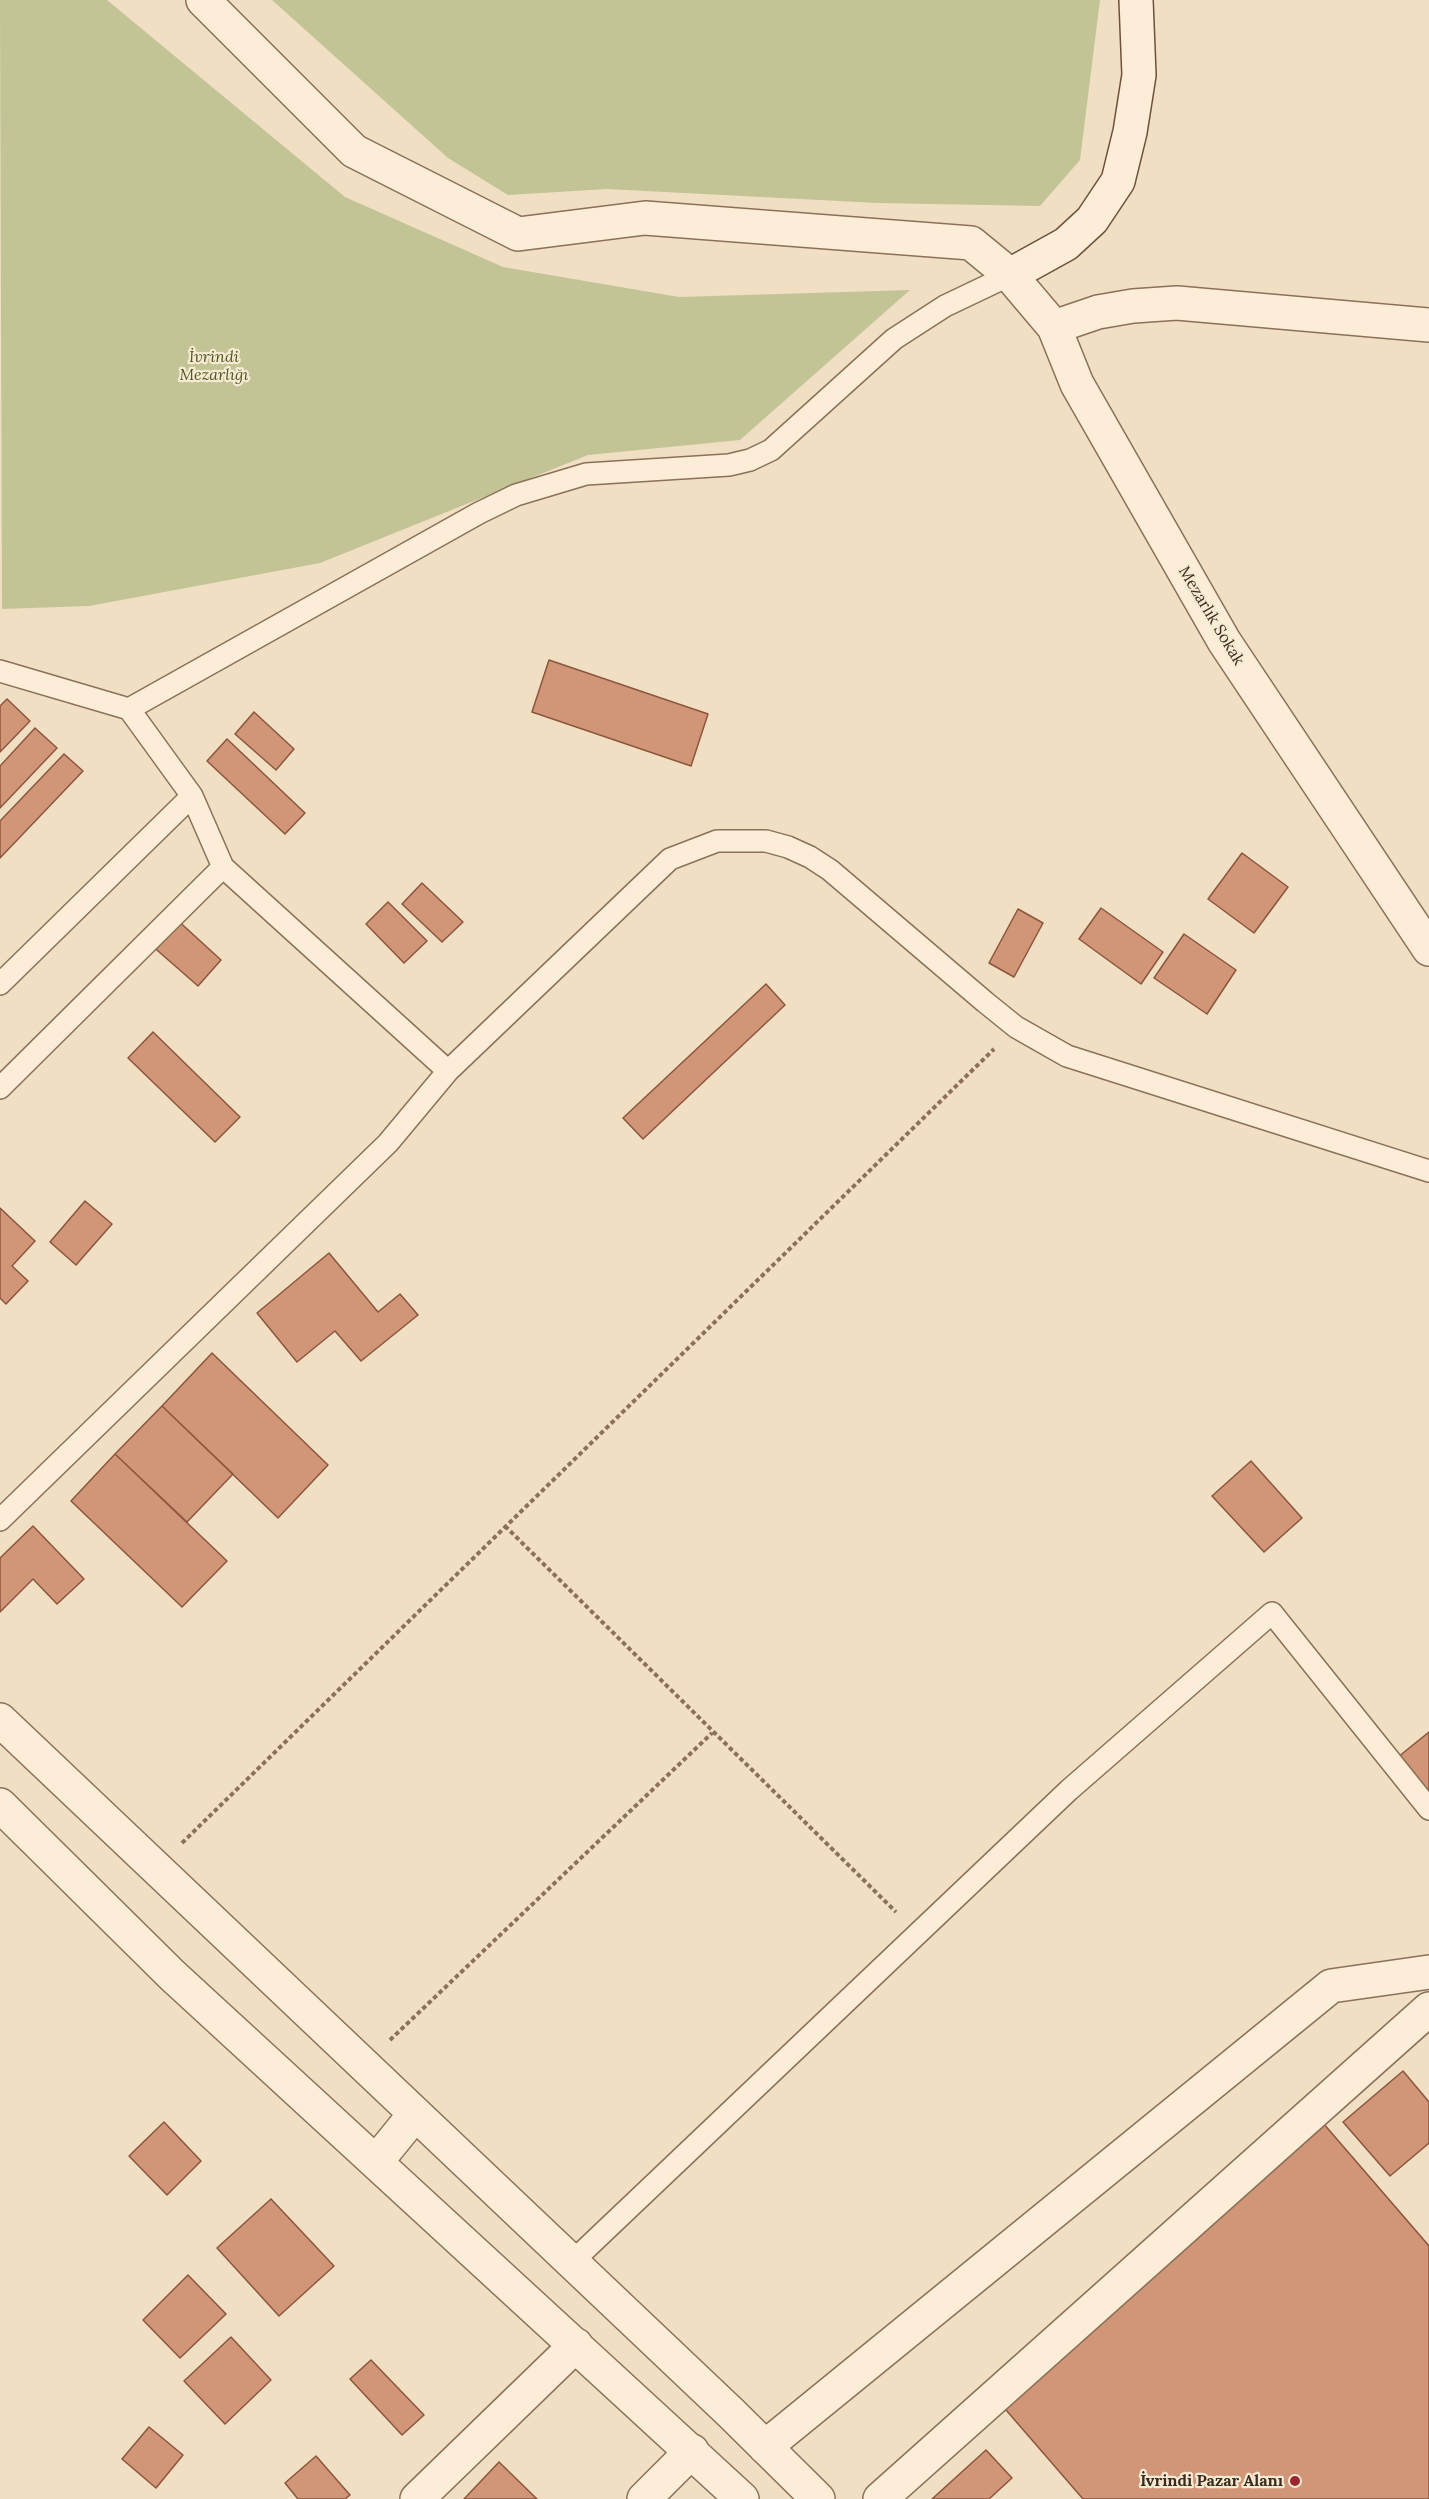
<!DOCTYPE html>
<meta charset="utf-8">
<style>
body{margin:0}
canvas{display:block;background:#f0dfc3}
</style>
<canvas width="1429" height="2499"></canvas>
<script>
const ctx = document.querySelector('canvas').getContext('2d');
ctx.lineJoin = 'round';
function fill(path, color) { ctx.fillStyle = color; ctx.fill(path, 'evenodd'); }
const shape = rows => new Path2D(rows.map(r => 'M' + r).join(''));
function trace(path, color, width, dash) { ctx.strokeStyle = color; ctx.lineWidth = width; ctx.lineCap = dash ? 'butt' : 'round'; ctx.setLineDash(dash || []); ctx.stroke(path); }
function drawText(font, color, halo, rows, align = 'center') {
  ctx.font = font + ' Lora,serif'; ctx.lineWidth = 4.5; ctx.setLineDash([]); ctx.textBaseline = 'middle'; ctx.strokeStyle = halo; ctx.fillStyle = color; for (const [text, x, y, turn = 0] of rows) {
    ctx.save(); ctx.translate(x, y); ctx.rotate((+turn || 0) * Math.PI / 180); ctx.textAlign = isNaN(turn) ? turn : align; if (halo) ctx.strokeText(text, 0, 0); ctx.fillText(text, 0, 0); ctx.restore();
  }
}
fill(shape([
 [0,0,107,0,345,197,503,267,679,297,910,290,740,440,588,455,320,563,89,606,2,609],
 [272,0,1100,0,1080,160,1040,206,877,203,607,189,508,195,448,158]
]), '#c2c496');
const building = shape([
 [549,660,708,714,691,766,532,712,549,660],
 [7,699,30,721,0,752,0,706,7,699],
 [254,712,294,749,276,770,235,734,254,712],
 [35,728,57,748,0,808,0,766,35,728],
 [227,739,305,813,285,834,207,761,227,739],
 [64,754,83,771,0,858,0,821,64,754],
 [1242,853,1288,887,1254,933,1208,899,1242,853],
 [422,883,463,922,442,942,402,904,422,883],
 [388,902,427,941,404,963,366,924,388,902],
 [1101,908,1163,952,1141,984,1079,939,1101,908],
 [1018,909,1043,923,1014,977,989,963,1018,909],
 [174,917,221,960,198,986,150,944,174,917],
 [1184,934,1236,970,1207,1014,1154,978,1184,934],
 [766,984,785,1005,643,1139,623,1118,766,984],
 [153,1032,240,1117,215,1142,128,1058,153,1032],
 [85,1201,112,1224,76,1265,50,1242,85,1201],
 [0,1208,35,1241,12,1266,28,1281,6,1304,0,1298,0,1208],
 [329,1253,378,1312,400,1294,418,1315,361,1361,335,1331,297,1362,257,1313,329,1253],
 [212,1353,328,1465,278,1518,162,1406,212,1353],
 [162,1406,233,1474,187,1522,115,1454,162,1406],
 [115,1454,227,1561,182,1607,71,1501,115,1454],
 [1251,1461,1302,1518,1264,1552,1212,1496,1251,1461],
 [33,1526,84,1579,57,1604,33,1579,0,1612,0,1558,33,1526],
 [1429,1732,1429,1796,1398,1757,1429,1732],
 [1403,2071,1429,2102,1429,2143,1390,2176,1343,2122,1403,2071],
 [164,2122,201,2161,167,2195,129,2156,164,2122],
 [1323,2123,1429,2246,1429,2499,1083,2499,1000,2403,1323,2123],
 [271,2199,334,2266,279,2316,217,2248,271,2199],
 [188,2275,226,2314,180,2358,143,2320,188,2275],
 [231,2337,271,2380,225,2424,184,2381,231,2337],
 [371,2360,424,2415,402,2435,350,2379,371,2360],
 [149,2427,183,2455,156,2488,122,2459,149,2427],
 [986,2450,1012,2478,989,2499,932,2499,986,2450],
 [316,2456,350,2495,345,2499,298,2499,285,2483,316,2456],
 [499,2462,537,2499,464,2499,499,2462]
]);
fill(building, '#d19577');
trace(building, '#8c563d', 1.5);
const lane = shape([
 [0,671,129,709,192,796,223,867,448,1071],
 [129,709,479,513,516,495,586,474,729,465,750,460,771,450,894,339,945,306,1010,275],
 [0,984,192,796],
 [0,1088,223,867],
 [0,1520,388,1143,448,1071,670,859,717,841,766,841,788,847,810,857,830,870,985,1002,1016,1027,1067,1056,1429,1171],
 [572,2262,1069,1790,1272,1613,1429,1809]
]);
const street = shape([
 [203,0,354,151,518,234,645,218,971,243,1010,275,1054,327,1077,384,1224,641,1429,949],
 [1054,327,1098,312,1133,306,1177,303,1429,325],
 [0,1720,731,2413,818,2499],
 [0,1805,172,1975,742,2499],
 [376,2162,415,2114],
 [765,2447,1331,1986,1429,1972],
 [417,2499,576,2345],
 [644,2499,692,2451],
 [880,2499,1429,2009]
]);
const secondary = shape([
 [1010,275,1066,244,1092,220,1118,181,1130,132,1139,75,1136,0]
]);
trace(lane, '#8c7059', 24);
trace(street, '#8c7059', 36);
trace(secondary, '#6e513c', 36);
trace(shape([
 [505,1526,896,1912],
 [182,1843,994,1049],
 [390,2040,712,1733]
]), '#8c7059', 4, [4.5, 3]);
trace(lane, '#fbedd7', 21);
trace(street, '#fbedd7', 33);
trace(secondary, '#fbedd7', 33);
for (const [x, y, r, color] of [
 [1295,2481,6,"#9e252f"]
]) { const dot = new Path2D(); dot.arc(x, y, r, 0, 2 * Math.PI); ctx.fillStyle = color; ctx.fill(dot); trace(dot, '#f7ead3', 2); }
drawText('italic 16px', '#4f5923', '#f7ead3', [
 ["İvrindi",214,357],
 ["Mezarlığı",214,375]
]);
drawText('16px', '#3b2a1d', '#f7ead3', [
 ["Mezarlık Sokak",1211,616,59]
]);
drawText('bold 16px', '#3b2a1d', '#f7ead3', [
 ["İvrindi Pazar Alanı",1283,2481]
], 'right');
</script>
